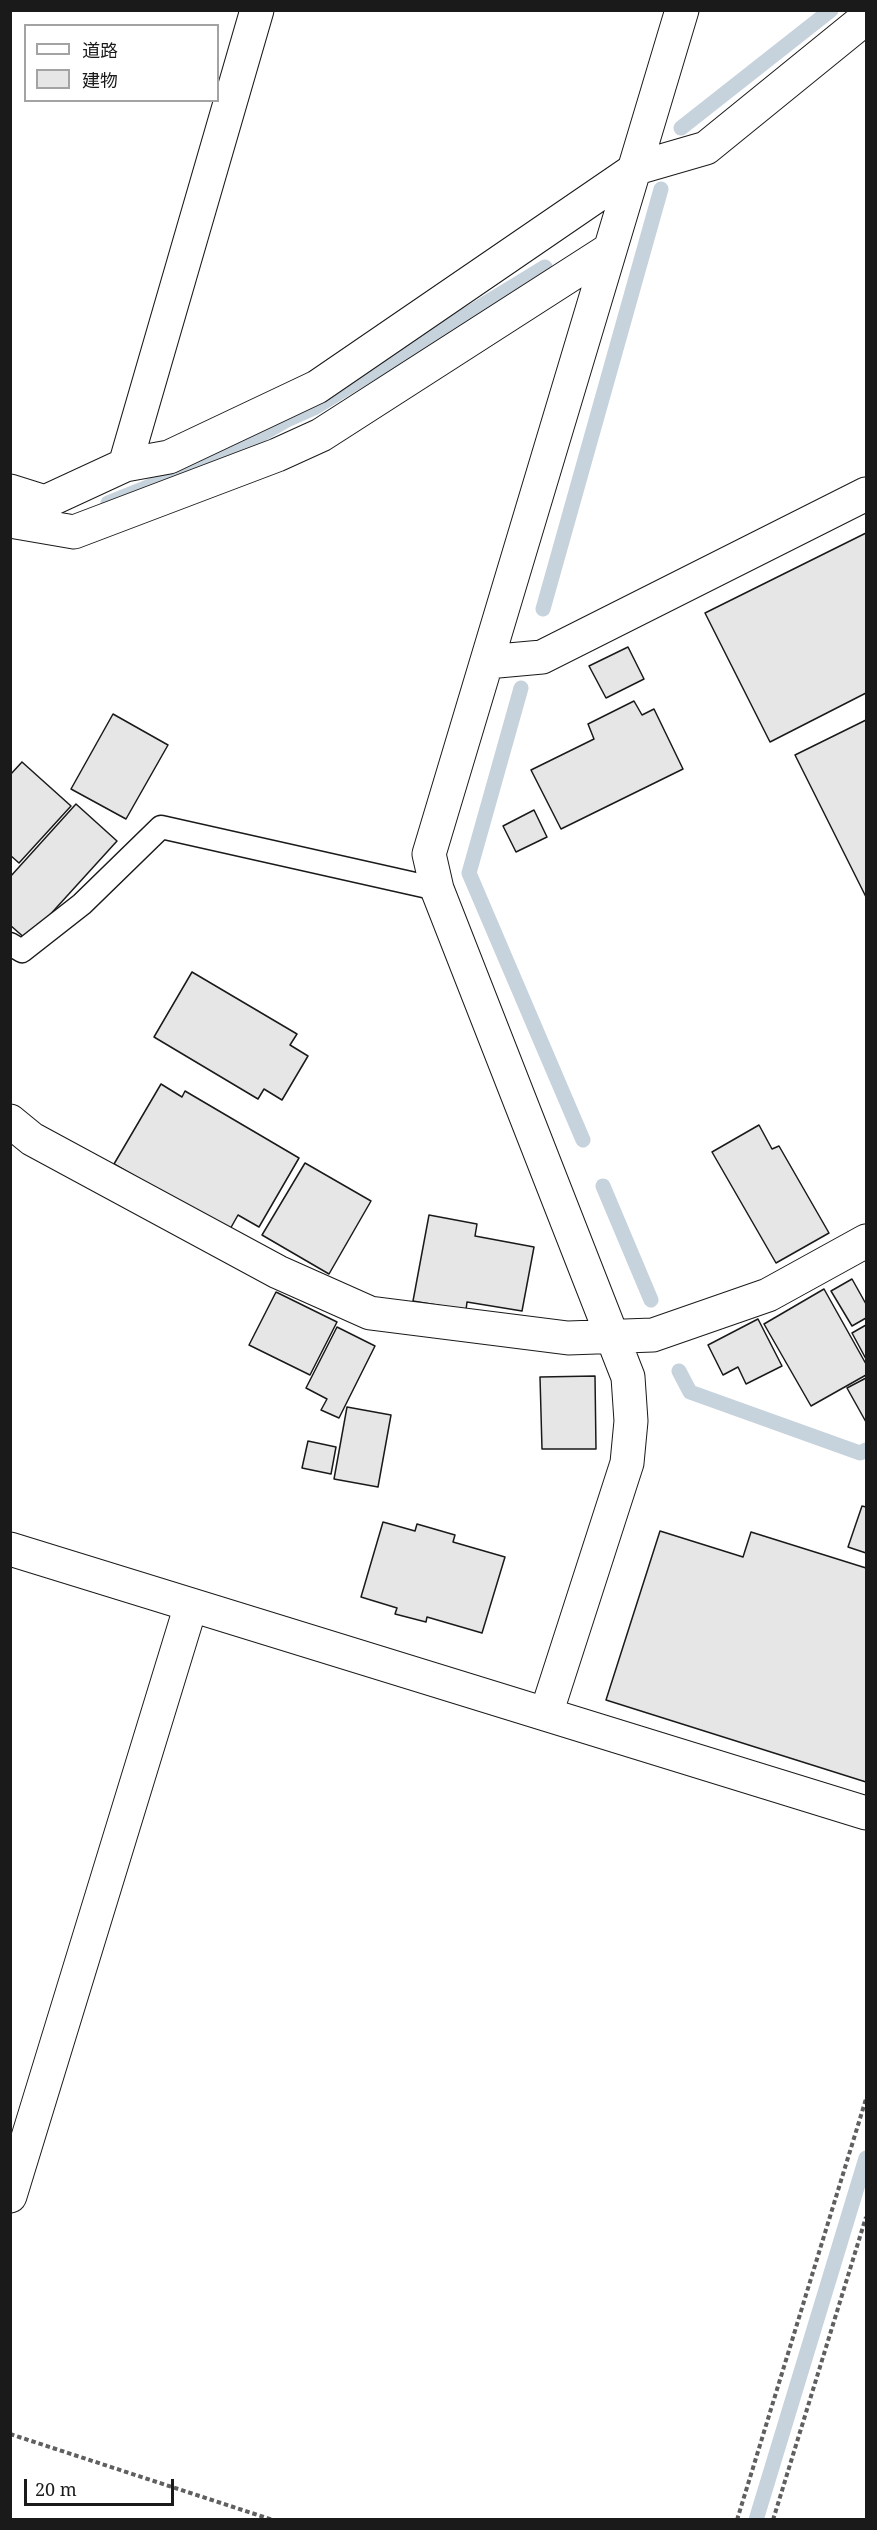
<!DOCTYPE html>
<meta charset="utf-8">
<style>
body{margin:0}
#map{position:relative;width:877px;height:2530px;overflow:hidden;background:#fff;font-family:"Noto Serif","Noto Sans JP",serif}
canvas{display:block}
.frame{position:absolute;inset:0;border:12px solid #1a1a1a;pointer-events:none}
.legend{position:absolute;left:24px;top:24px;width:195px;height:78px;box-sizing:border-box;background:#fff;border:2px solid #a3a3a3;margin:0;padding:8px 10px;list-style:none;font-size:18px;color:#1a1a1a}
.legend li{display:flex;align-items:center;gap:12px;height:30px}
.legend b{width:30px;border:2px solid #a3a3a3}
.scale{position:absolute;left:24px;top:2479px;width:150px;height:27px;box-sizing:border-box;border:3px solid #1a1a1a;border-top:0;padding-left:8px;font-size:18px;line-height:21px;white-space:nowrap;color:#1a1a1a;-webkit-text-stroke:4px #fff;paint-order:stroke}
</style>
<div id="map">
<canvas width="877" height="2530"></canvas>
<div class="frame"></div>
<ul class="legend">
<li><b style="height:8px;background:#fff"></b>道路</li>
<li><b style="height:16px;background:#e6e6e6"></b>建物</li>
</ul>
<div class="scale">20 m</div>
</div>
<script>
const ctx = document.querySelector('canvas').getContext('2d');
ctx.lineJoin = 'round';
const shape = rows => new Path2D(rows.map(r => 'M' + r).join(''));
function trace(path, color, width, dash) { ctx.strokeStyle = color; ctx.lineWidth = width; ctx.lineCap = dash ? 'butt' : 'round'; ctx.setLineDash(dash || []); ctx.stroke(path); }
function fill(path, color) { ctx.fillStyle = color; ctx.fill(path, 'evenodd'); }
trace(shape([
 [681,128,831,10],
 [108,503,220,458,287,420,314,408,545,267],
 [543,609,661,189],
 [521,688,469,873,583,1140],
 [603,1186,651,1300],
 [679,1371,690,1392,860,1453,866,1450],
 [756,2520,866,2158]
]), '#c6d2dc', 15);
const building = shape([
 [866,533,866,693,770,742,705,613,866,533],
 [628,647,644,679,606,698,589,666,628,647],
 [634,701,642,715,654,709,683,769,561,829,531,770,594,739,588,724,634,701],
 [113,714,168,745,126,819,71,789,113,714],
 [866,720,866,897,795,755,866,720],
 [22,762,71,806,19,863,10,855,10,775,22,762],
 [76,804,117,841,27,940,10,925,10,877,76,804],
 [534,810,547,837,516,852,503,826,534,810],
 [192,972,297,1034,290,1045,308,1056,282,1100,264,1089,258,1099,154,1037,192,972],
 [161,1084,182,1097,185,1091,299,1158,259,1227,238,1215,229,1231,114,1164,161,1084],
 [759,1125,772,1149,779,1146,829,1233,776,1263,712,1152,759,1125],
 [305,1163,371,1201,329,1274,262,1235,305,1163],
 [429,1215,477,1224,475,1236,534,1247,522,1311,467,1302,466,1310,413,1301,429,1215],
 [852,1279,866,1304,866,1318,852,1326,831,1291,852,1279],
 [824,1289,866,1364,866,1375,811,1406,764,1324,824,1289],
 [276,1292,337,1322,310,1375,249,1345,276,1292],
 [758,1319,782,1366,746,1384,738,1367,723,1375,708,1345,758,1319],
 [866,1325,866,1359,852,1333,866,1325],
 [337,1327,375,1346,339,1418,321,1410,327,1399,306,1388,337,1327],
 [595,1376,596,1449,542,1449,540,1377,595,1376],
 [866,1378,866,1422,847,1388,866,1378],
 [347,1407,391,1415,378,1487,334,1479,347,1407],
 [308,1441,336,1447,331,1474,302,1468,308,1441],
 [862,1506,866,1507,866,1553,848,1547,862,1506],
 [383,1522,415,1531,417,1524,455,1535,453,1542,505,1557,482,1633,427,1617,426,1622,395,1614,397,1608,361,1597,383,1522],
 [660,1531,743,1557,751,1532,866,1568,866,1782,606,1700,660,1531]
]);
fill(building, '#e6e6e6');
trace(building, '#1a1a1a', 1.5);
const lane = shape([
 [10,944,22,951,82,904,161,827,437,889]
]);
const street = shape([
 [125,465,257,10],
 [10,491,45,502,125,465,169,457,317,387,637,168,706,148,866,18],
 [10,521,74,532,277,455,321,435,609,250],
 [487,662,542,657,866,494],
 [10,1121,32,1139,278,1272,370,1313,568,1338,653,1335,768,1295,866,1241],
 [10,1549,866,1813],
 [546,1714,627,1463,631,1421,628,1377,437,889,429,854,682,10],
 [10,2196,191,1605]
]);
trace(lane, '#1a1a1a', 25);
trace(street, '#1a1a1a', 35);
trace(shape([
 [10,2434,273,2520],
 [737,2520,866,2099],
 [773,2520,866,2217]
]), '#5f5f5f', 4, [4.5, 3]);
trace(lane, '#fff', 22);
trace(street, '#fff', 33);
</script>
